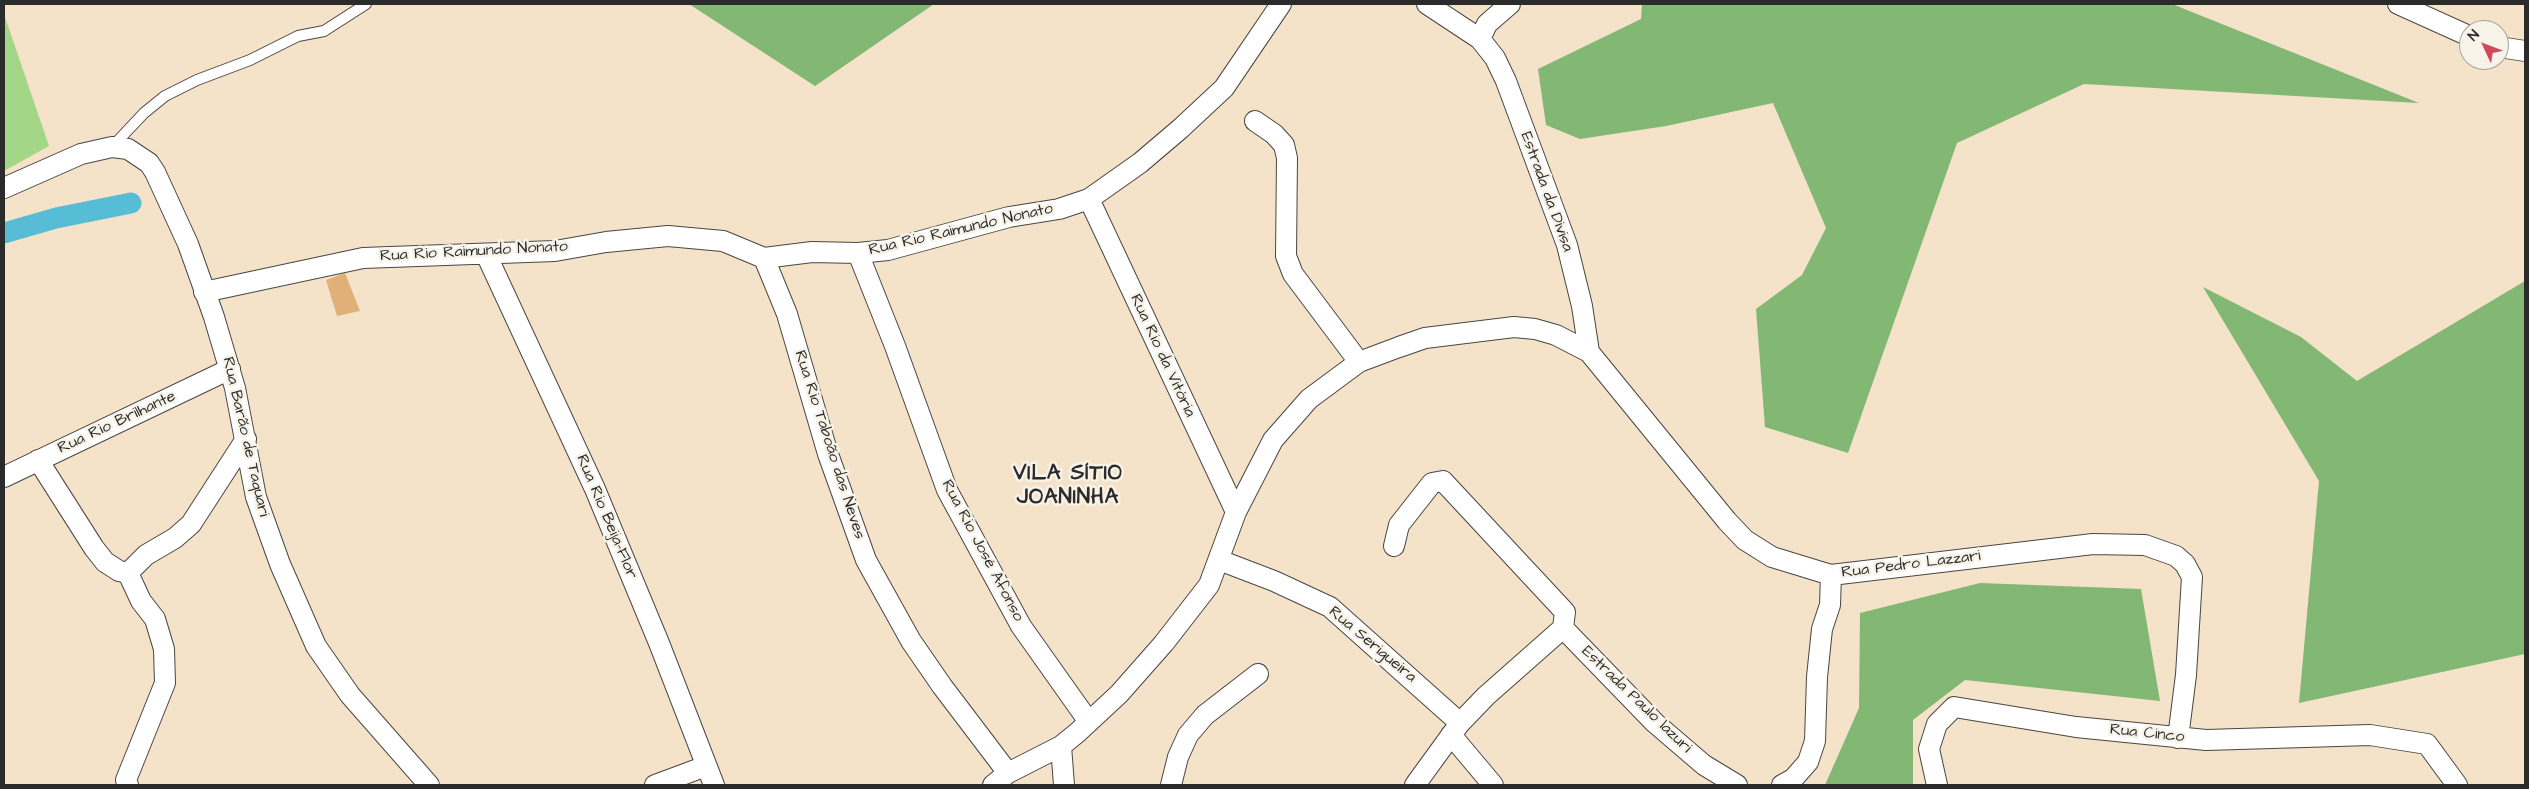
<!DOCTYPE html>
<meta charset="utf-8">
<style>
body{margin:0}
#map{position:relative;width:2529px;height:789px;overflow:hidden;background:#f4e2c9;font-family:"Architects Daughter",sans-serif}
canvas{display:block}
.frame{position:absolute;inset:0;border:5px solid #2b2b2b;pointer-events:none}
.north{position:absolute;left:2459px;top:20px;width:50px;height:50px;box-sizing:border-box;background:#f7f3e8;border:1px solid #a5a39c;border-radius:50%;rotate:313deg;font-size:14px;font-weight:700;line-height:20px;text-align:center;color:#2b2b2b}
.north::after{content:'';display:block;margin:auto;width:18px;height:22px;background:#d1495b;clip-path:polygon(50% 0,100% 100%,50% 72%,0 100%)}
</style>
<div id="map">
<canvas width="2529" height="789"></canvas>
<div class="frame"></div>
<div class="north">N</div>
</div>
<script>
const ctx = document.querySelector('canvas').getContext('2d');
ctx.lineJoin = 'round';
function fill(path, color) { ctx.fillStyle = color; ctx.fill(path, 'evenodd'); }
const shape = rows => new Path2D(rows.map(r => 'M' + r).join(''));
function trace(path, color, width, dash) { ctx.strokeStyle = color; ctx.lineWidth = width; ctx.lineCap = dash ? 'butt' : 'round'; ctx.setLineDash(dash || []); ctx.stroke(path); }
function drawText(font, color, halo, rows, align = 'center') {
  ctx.font = font + ' "Architects Daughter",sans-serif'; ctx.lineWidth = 5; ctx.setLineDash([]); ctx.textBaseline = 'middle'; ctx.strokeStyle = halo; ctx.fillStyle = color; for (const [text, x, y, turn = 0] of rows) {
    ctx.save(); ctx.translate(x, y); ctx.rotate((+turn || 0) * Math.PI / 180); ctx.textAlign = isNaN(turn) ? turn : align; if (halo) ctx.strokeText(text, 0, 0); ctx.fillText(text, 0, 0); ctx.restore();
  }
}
fill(shape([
 [4,14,49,146,4,171]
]), '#a3d787');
fill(shape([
 [689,4,934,4,815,86],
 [1642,4,2172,4,2419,103,2084,84,1957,143,1848,453,1765,427,1756,309,1802,275,1826,228,1773,103,1666,126,1580,139,1546,125,1538,69,1641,19],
 [2525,281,2525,654,2299,703,2319,481,2203,287,2301,337,2357,381],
 [1980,583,2141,589,2160,701,1965,680,1913,720,1913,785,1825,785,1859,708,1860,613]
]), '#82b874');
trace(shape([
 [4,233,56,218,131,203]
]), '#57bcd5', 21);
fill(shape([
 [345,273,360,311,337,316,326,280]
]), '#e0b078');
const service = shape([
 [112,147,144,113,165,96,197,80,250,60,298,36,324,31,366,4]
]);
const minor = shape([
 [1427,4,1480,39,1495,58,1506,81,1567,245,1582,306,1589,352],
 [2398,4,2469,36],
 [1480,39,1487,24,1510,4],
 [2499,47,2525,51],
 [1255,121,1274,134,1284,145,1287,158,1286,256,1293,274,1359,362],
 [4,188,81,154,112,147,128,149,149,163,155,172,188,244,214,317,235,388,256,497,280,564,316,646,350,695,429,785],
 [1089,199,1236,512],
 [858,253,895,346,947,490,1021,626,1089,722],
 [486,254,595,489,659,643,714,785],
 [764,258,787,314,828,454,866,560,911,641,942,686,1008,773],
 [204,292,363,258,555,251,606,242,668,236,723,241,764,258,812,252,858,253,888,250,1009,217,1059,209,1089,199,1140,163,1180,129,1224,88,1281,4],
 [38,460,94,548,105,562,119,571,128,573],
 [4,477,230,369],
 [1394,546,1399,525,1432,483,1443,481,1565,612,1563,628,1486,696,1460,723,1415,785],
 [1219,560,1274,581,1330,607,1460,723],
 [128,573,141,601,155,619,164,649,165,683,126,780,128,785],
 [128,573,146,555,175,538,191,524,246,439],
 [1563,628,1655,723,1704,765,1737,785],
 [1451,735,1493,785],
 [1061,746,1064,785],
 [655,785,706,766],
 [993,785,1008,773,1061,746,1077,733,1119,694,1164,643,1209,585,1236,512,1273,440,1309,399,1359,362,1399,347,1425,338,1514,327,1535,329,1556,335,1589,352,1727,521,1745,540,1772,557,1831,575,2093,544,2145,545,2176,556,2185,564,2192,577,2186,675,2178,738],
 [1171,785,1178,757,1188,735,1205,715,1258,674],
 [1782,785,1793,779,1808,762,1815,741,1817,677,1822,629,1830,605,1831,575],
 [1937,785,1929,749,1937,724,1954,707,2076,727,2206,740,2370,735,2427,744,2457,785]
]);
trace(service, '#494643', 12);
trace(minor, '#494643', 22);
trace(service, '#fff', 10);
trace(minor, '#fff', 20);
drawText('16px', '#2b2b2b', '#f7f3e8', [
 ["Estrada da Divisa",1546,192,70],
 ["Rua Rio Raimundo Nonato",961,230,-13],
 ["Rua Rio Raimundo Nonato",474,252,-3],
 ["Rua Rio da Vitória",1162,356,65],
 ["Rua Rio Brilhante",117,423,-25],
 ["Rua Barão de Taquari",245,437,77],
 ["Rua Rio Taboão das Neves",829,445,72],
 ["Rua Rio Beija-Flor",606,517,67],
 ["Rua Rio José Afonso",982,551,62],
 ["Rua Pedro Lazzari",1911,565,-7],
 ["Rua Serigueira",1372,645,40],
 ["Estrada Paulo lazuri",1636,700,44],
 ["Rua Cinco",2147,734,6]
]);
ctx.letterSpacing = '1px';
drawText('bold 21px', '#2b2b2b', '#f7f3e8', [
 ["VILA SÍTIO",1068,475],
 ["JOANINHA",1068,499]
]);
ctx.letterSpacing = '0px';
</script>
